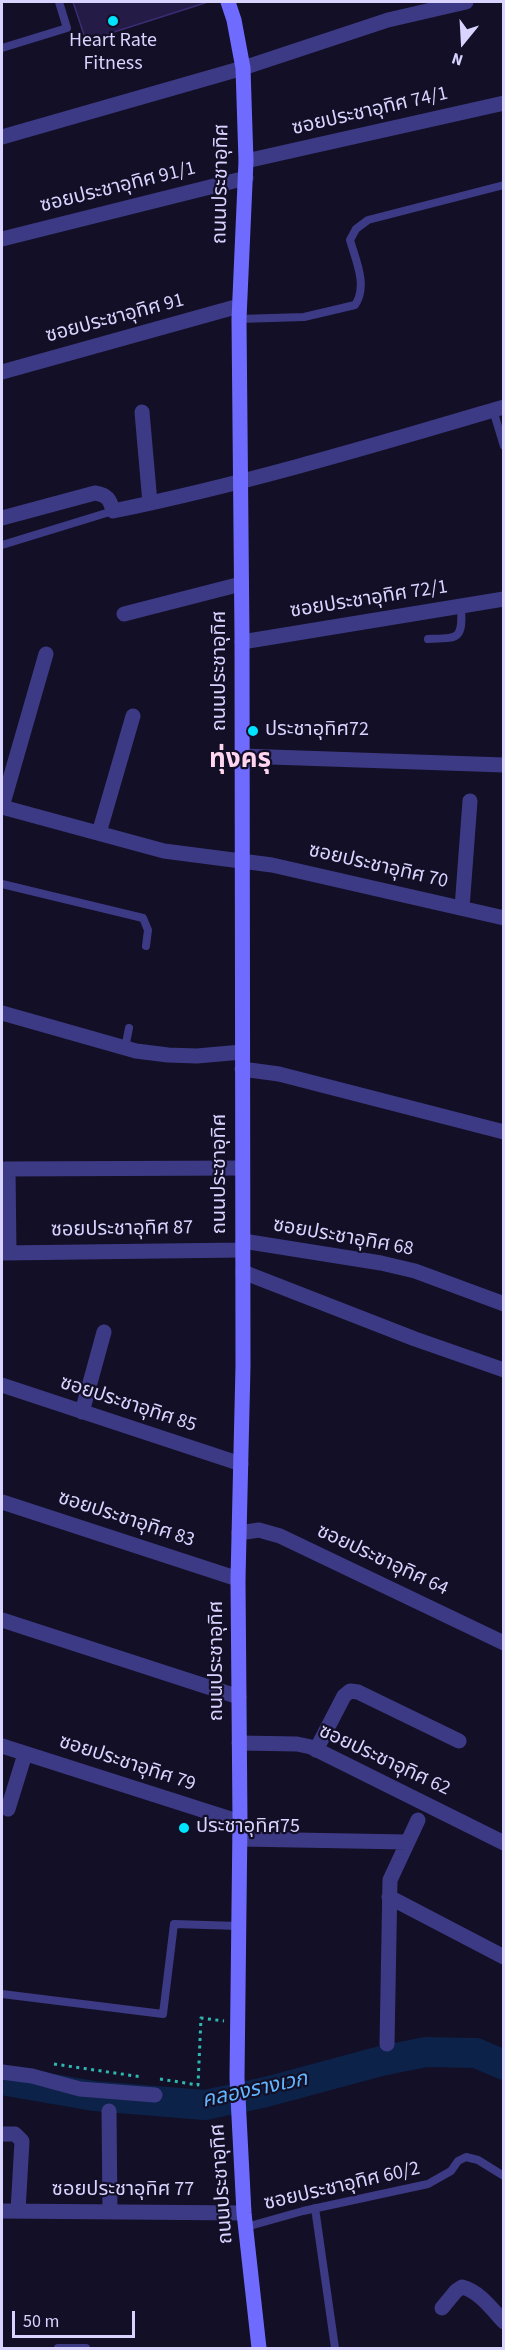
<!DOCTYPE html>
<meta charset="utf-8">
<style>
body{margin:0}
#map{position:relative;width:505px;height:2350px;overflow:hidden;background:#130f26;font-family:"Source Sans 3",sans-serif}
canvas{display:block}
.frame{position:absolute;inset:0;border:3px solid #d9d4ff;pointer-events:none}
.north{position:absolute;left:433px;top:12px;width:60px;height:60px;-webkit-text-stroke:4px #130f26;paint-order:stroke;rotate:198deg;font-size:16px;font-weight:700;line-height:24px;text-align:center;color:#d9d4ff}
.north::after{content:'';display:block;margin:auto;width:21px;height:27px;background:#d9d4ff;clip-path:polygon(50% 0,100% 100%,50% 72%,0 100%)}
.scale{position:absolute;left:12px;top:2311px;width:123px;height:27px;box-sizing:border-box;border:3px solid #d9d4ff;border-top:0;padding-left:8px;font-size:18px;line-height:21px;white-space:nowrap;color:#d9d4ff;-webkit-text-stroke:4px #130f26;paint-order:stroke}
</style>
<div id="map">
<canvas width="505" height="2350"></canvas>
<div class="frame"></div>
<div class="north">N</div>
<div class="scale">50 m</div>
</div>
<script>
const ctx = document.querySelector('canvas').getContext('2d');
ctx.lineJoin = 'round';
function trace(path, color, width, dash) {
  ctx.strokeStyle = color;
  ctx.lineWidth = width;
  ctx.lineCap = dash ? 'butt' : 'round';
  ctx.setLineDash(dash || []);
  ctx.stroke(path);
}
function paint(path, color) {
  ctx.fillStyle = color;
  ctx.fill(path, 'evenodd');
}
function write(font, color, halo, rows, align = 'center') {
  ctx.font = font + ' "Source Sans 3","Noto Sans Thai",sans-serif';
  ctx.lineWidth = 4.5;
  ctx.setLineDash([]);
  ctx.textBaseline = 'middle';
  ctx.strokeStyle = halo;
  ctx.fillStyle = color;
  for (const [text, x, y, turn = 0] of rows) {
    ctx.save();
    ctx.translate(x, y);
    ctx.rotate((+turn || 0) * Math.PI / 180);
    ctx.textAlign = isNaN(turn) ? turn : align;
    if (halo) ctx.strokeText(text, 0, 0);
    ctx.fillText(text, 0, 0);
    ctx.restore();
  }
}
const river = new Path2D(`
 M2,2080L94,2096L205,2105L266,2092L381,2061L426,2052L476,2053L504,2065`);
const building = new Path2D(`
 M73,2H208L86,41Z`);
const path = new Path2D(`
 M54,2064L142,2077
 M160,2079L198,2085L201,2018L224,2021`);
const service = new Path2D(`
 M2,48L67,28L59,2
 M239,319L304,317L355,305C368,286 356,261 350,240L356,229L368,220L504,185
 M493,410L504,446
 M2,545L113,511
 M428,639C459,638 463,640 461,606
 M2,884L143,918L148,930L146,946
 M125,1048L129,1028
 M2,1994L163,2014L174,1924L239,1926
 M315,2208L335,2348
 M246,2227L303,2211L428,2184L451,2171L458,2161L466,2157L478,2160L504,2176
 M58,2348H86`);
const minor = new Path2D(`
 M2,137L243,68L388,20L466,2
 M246,161L504,103
 M2,239L246,178
 M2,372L239,306
 M142,412L150,503
 M2,518L95,493C107,495 110,499 113,511C245,484 375,445 504,407
 M124,614L241,584
 M242,642L504,599
 M242,756L504,765
 M2,807L164,851L272,865L504,918
 M2,807L46,654
 M99,833L133,716
 M462,908L470,801
 M2,1013L136,1051L168,1055L197,1056L242,1052
 M242,1069L279,1074L504,1132
 M2,1169L242,1168
 M8,1169L9,1253
 M243,1241L381,1263L415,1271L504,1304
 M2,1253L242,1250
 M243,1272L415,1339L504,1370
 M2,1385L241,1464
 M82,1412L104,1332
 M2,1502L238,1579
 M239,1533L259,1530L280,1536L504,1643
 M2,1620L239,1697
 M239,1743L297,1744L311,1747L504,1843
 M2,1746L240,1822
 M316,1750L344,1696L350,1691L358,1692L459,1741
 M8,1809L25,1754
 M240,1839L407,1842
 M389,1897L504,1957
 M387,2044L390,1880L418,1820
 M2,2072L32,2076L80,2089L155,2095
 M109,2111L110,2212
 M2,2134H15L22,2141L18,2211
 M2,2211L244,2213
 M442,2308L456,2291L462,2287C479,2291 492,2309 504,2322`);
const secondary = new Path2D(`
 M228,2L234,20L243,68L246,161L239,319L242,637L243,1366L238,1579L240,1822L237,2078L244,2213L259,2348`);
const markers = [
 [113,21,6,"#00e5ff"],
 [253,731,6,"#00e5ff"],
 [184,1828,6,"#00e5ff"]
];
const poiNames = [
 ["Heart Rate",113,42,"center"],
 ["Fitness",113,65,"center"],
 ["ประชาอุทิศ72",265,731],
 ["ประชาอุทิศ75",196,1828]
];
const streetNames = [
 ["ซอยประชาอุทิศ 74/1",370,112,-13],
 ["ถนนประชาอุทิศ",222,184,-89],
 ["ซอยประชาอุทิศ 91/1",118,188,-14],
 ["ซอยประชาอุทิศ 91",115,319,-15],
 ["ซอยประชาอุทิศ 72/1",369,600,-9],
 ["ถนนประชาอุทิศ",221,671,-90],
 ["ซอยประชาอุทิศ 70",378,867,13],
 ["ถนนประชาอุทิศ",221,1174,-90],
 ["ซอยประชาอุทิศ 87",122,1230,-1],
 ["ซอยประชาอุทิศ 68",343,1238,10],
 ["ซอยประชาอุทิศ 85",128,1405,18],
 ["ซอยประชาอุทิศ 83",126,1520,18],
 ["ซอยประชาอุทิศ 64",382,1561,25],
 ["ถนนประชาอุทิศ",218,1661,-90],
 ["ซอยประชาอุทิศ 62",384,1761,25],
 ["ซอยประชาอุทิศ 79",127,1764,18],
 ["ถนนประชาอุทิศ",223,2184,-94],
 ["ซอยประชาอุทิศ 60/2",342,2187,-13],
 ["ซอยประชาอุทิศ 77",123,2191]
];
const waterNames = [
 ["คลองรางเวก",255,2091,-12]
];
const districtNames = [
 ["ทุ่งครุ",240,761]
];
trace(river, '#0c2248', 30);
paint(building, '#241b47');
trace(building, '#3b2d73', 1.5);
trace(path, '#2fb8b0', 3, [3, 4.5]);
trace(service, '#3d3a85', 8);
trace(minor, '#3d3a85', 15);
trace(secondary, '#6f6bff', 15);
for (const [x, y, r, color] of markers) {
  const dot = new Path2D();
  dot.arc(x, y, r, 0, 2 * Math.PI);
  ctx.fillStyle = color;
  ctx.fill(dot);
  trace(dot, '#130f26', 2);
}
write('20px', '#d9d4ff', '#130f26', poiNames, 'left');
write('20px', '#d9d4ff', '#130f26', streetNames);
write('italic 21px', '#62b6ff', '#130f26', waterNames);
write('bold 26px', '#ffd6f0', '#130f26', districtNames);
</script>
